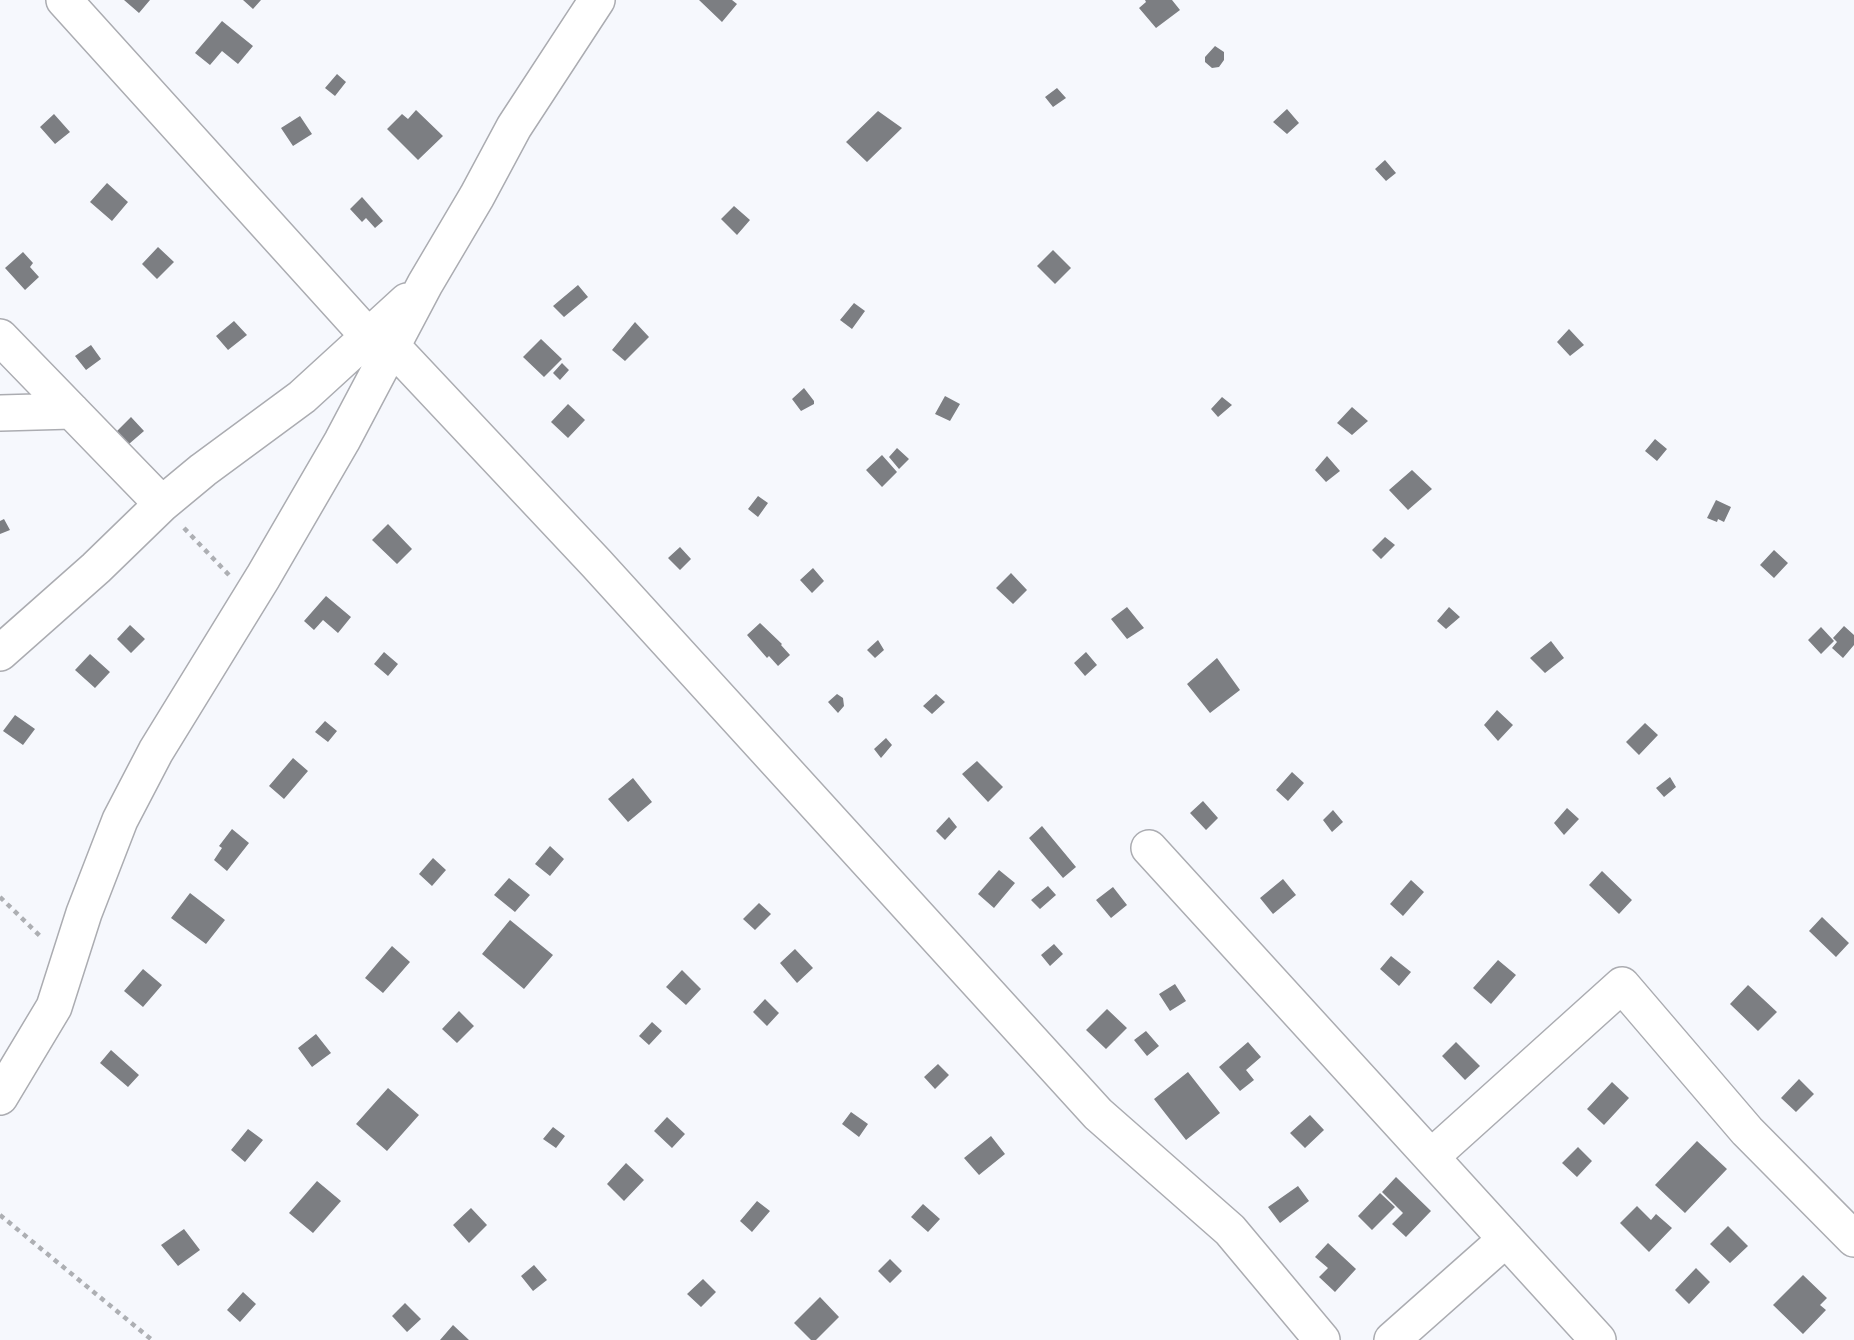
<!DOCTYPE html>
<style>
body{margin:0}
canvas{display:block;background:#f6f8fd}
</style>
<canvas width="1854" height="1340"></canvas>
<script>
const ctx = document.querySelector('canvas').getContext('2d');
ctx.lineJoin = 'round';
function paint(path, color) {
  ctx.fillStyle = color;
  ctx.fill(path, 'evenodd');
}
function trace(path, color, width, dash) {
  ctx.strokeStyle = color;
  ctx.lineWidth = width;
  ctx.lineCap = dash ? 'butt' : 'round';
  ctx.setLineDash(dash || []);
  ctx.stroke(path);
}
const building = new Path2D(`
 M124,0H150L139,13Z
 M243,0H261L253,9Z
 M699,0H732L737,4L722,22Z
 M1145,0H1172L1180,10L1156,28L1139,8L1146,2Z
 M222,21L253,46L238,64L222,51L210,65L195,53Z
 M1215,46L1224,52V60L1219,67L1212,68L1205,62V57Z
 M337,74L346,82L335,96L325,88Z
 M1057,88L1066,98L1053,107L1045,97Z
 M1287,109L1299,123L1287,134L1273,122Z
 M416,110L443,136L418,160L387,129L402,114L408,119Z
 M878,111L902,128L867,162L846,142Z
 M54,114L70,132L55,144L40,127Z
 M300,116L312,134L293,146L281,128Z
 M1385,160L1396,173L1386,181L1375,169Z
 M107,183L128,202L112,221L90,202Z
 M362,197L383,221L375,228L366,218L362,222L350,209Z
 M734,206L750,220L737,235L721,219Z
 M158,247L174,262L157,279L142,264Z
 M1053,250L1071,268L1055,284L1037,266Z
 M23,252L33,263L30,267L39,277L25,290L5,268Z
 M578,285L588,297L564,317L553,306Z
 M854,303L865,311L852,329L840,320Z
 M234,321L247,335L228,350L216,336Z
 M635,322L649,337L625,361L612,350Z
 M1569,329L1584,345L1570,356L1557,342Z
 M541,339L562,359L544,377L523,357Z
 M91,345L101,359L86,370L75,356Z
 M562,363L569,370L560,380L553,373Z
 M804,388L814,401V404L801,411L792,399Z
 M945,396L960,404L950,421L935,414Z
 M1222,397L1232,405L1218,417L1211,409Z
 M568,404L585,420L568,438L551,422Z
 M1352,407L1368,421L1352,435L1337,423Z
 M131,417L144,431L129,444L117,431Z
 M1655,439L1667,449L1657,461L1645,451Z
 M897,448L909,459L899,469L889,457Z
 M882,455L897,472L882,487L866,470Z
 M1327,456L1340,471L1326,482L1315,470Z
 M1412,470L1432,489L1408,510L1389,490Z
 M758,496L768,503L758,517L748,509Z
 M1716,500L1731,507L1724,522L1718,519L1717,522L1707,518Z
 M4,519L10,530L0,534V521Z
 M388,524L412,549L397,564L372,540Z
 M1385,537L1395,545L1381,559L1372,550Z
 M680,547L691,559L680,570L668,558Z
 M1774,550L1788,563L1774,578L1760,565Z
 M813,568L824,581L812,593L800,580Z
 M1011,573L1027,590L1013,604L996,588Z
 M326,596L351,617L338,633L323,620L314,630L304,621Z
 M1127,607L1144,628L1127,639L1111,619Z
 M1449,607L1460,617L1446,629L1437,621Z
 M760,623L782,644L781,645L790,655L778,666L769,656L767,658L747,635Z
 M130,625L145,639L131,653L117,639Z
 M1844,626L1854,635V645L1843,658L1832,648L1837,642L1833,638Z
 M1821,627L1834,641L1821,654L1808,640Z
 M878,640L884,650L875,658L867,650Z
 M1551,641L1564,658L1545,673L1530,658Z
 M384,652L398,664L388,676L374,664Z
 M1086,652L1097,665L1085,676L1074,663Z
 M90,654L110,672L95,688L75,670Z
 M1217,658L1240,690L1210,713L1187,684Z
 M837,694L843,698L844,706L838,713L828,702Z
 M936,694L945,702L932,714L923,706Z
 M1497,710L1513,725L1498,741L1484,725Z
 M15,715L35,729L23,745L3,731Z
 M325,721L337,731L328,742L315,732Z
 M1645,723L1658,735L1639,755L1626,742Z
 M886,738L892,745L881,758L874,749Z
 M293,758L308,771L284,799L269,786Z
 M977,761L1003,787L988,802L962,774Z
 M1292,772L1304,783L1288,801L1276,790Z
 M1670,777L1676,787L1664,797L1656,788Z
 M633,778L652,802L628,822L608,799Z
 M1203,801L1218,818L1206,830L1190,813Z
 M1567,808L1579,819L1564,835L1554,823Z
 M1333,810L1343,822L1332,832L1323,820Z
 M949,817L957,827L945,840L936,831Z
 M1042,826L1076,867L1063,878L1029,838Z
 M232,829L249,843L227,871L214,860L222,848L219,846Z
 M550,846L564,859L550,876L535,864Z
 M433,858L446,870L432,886L419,874Z
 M999,870L1015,883L994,908L978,894Z
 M1602,871L1632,900L1619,914L1589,885Z
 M509,878L530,895L515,912L494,895Z
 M1283,879L1296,895L1273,914L1260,898Z
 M1411,880L1424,892L1403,916L1390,904Z
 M1048,886L1056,895L1040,909L1031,900Z
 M1113,887L1127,905L1111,918L1096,900Z
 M190,893L225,920L206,944L171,918Z
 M759,903L771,914L755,930L743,919Z
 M1822,917L1849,943L1836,957L1809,931Z
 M510,920L553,955L524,989L482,954Z
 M1054,944L1063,954L1050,966L1041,955Z
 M392,946L410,962L383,993L365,978Z
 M795,949L813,968L797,983L780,963Z
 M1391,956L1411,972L1399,986L1380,969Z
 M1498,960L1516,975L1491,1004L1473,988Z
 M143,969L162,985L143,1007L124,991Z
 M682,970L701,989L686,1005L666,987Z
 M1175,984L1186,1001L1170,1011L1159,994Z
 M1748,985L1777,1012L1758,1031L1730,1004Z
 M765,999L779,1013L767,1026L753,1012Z
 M1107,1009L1127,1028L1106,1049L1086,1030Z
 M459,1011L474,1026L457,1043L442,1029Z
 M652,1022L662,1031L649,1045L639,1036Z
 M1146,1031L1159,1046L1147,1056L1134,1040Z
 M316,1034L331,1053L312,1067L298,1048Z
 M1248,1042L1261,1057L1246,1070L1254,1080L1240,1091L1219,1067Z
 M1456,1042L1480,1066L1465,1080L1442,1056Z
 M111,1050L139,1075L128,1087L100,1063Z
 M938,1064L949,1075L935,1089L924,1077Z
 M1188,1072L1220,1113L1186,1140L1154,1099Z
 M1799,1079L1814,1094L1796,1112L1781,1098Z
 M1612,1082L1629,1098L1604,1125L1587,1109Z
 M388,1088L419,1115L387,1151L356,1124Z
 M851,1112L868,1124L859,1137L842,1124Z
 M1310,1115L1324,1130L1305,1148L1290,1133Z
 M667,1117L685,1134L672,1148L654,1131Z
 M553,1127L565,1136L556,1148L543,1139Z
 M248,1129L263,1140L245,1162L231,1150Z
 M991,1136L1005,1154L979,1175L964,1158Z
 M1697,1141L1727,1169L1685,1213L1655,1185Z
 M1578,1147L1592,1161L1577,1177L1562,1163Z
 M626,1163L644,1180L624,1201L607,1184Z
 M1396,1177L1431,1211L1406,1237L1392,1224L1403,1213L1382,1192Z
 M317,1181L341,1201L313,1233L289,1213Z
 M1298,1186L1309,1201L1280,1223L1268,1207Z
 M1380,1193L1395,1207L1372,1230L1358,1216Z
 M757,1201L770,1211L752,1232L740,1221Z
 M923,1204L940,1219L928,1232L911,1217Z
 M1637,1206L1651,1220L1656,1214L1672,1228L1649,1252L1620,1223Z
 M471,1208L487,1225L469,1243L453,1225Z
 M1728,1226L1748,1246L1730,1263L1710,1244Z
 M184,1229L200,1250L178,1266L161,1245Z
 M1328,1243L1356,1269L1335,1292L1319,1277L1328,1268L1315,1257Z
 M890,1259L902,1271L890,1283L878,1271Z
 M534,1265L547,1280L533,1291L521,1276Z
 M1696,1268L1710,1282L1689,1304L1675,1290Z
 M1803,1275L1827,1298L1820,1305L1826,1310L1803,1334L1773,1305Z
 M703,1279L716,1292L701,1307L687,1294Z
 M243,1292L256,1304L240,1322L227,1310Z
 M820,1297L839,1317L816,1340H811L794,1323Z
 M405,1303L421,1319L407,1332L392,1316Z
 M453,1325L469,1340H440Z`);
const path = new Path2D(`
 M184,528L229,575
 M0,897L42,938
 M0,1215L152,1340`);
const minor = new Path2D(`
 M64,0L368,336
 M0,337L162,504
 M392,346L596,563L1098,1114L1230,1230L1322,1340
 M0,413L72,411
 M0,653L96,568L162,504L203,470L302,397L407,301
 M1149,848L1598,1340
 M0,1097L54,1007L84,913L120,820L156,751L263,577L342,441L425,284L477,196L514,127L597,0
 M1431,1157L1622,985L1747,1131L1854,1239
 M1392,1340L1506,1239`);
paint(building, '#7c7e82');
trace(minor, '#abacb1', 38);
trace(path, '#adafb3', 4.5, [5, 5]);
trace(minor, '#fff', 35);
</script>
